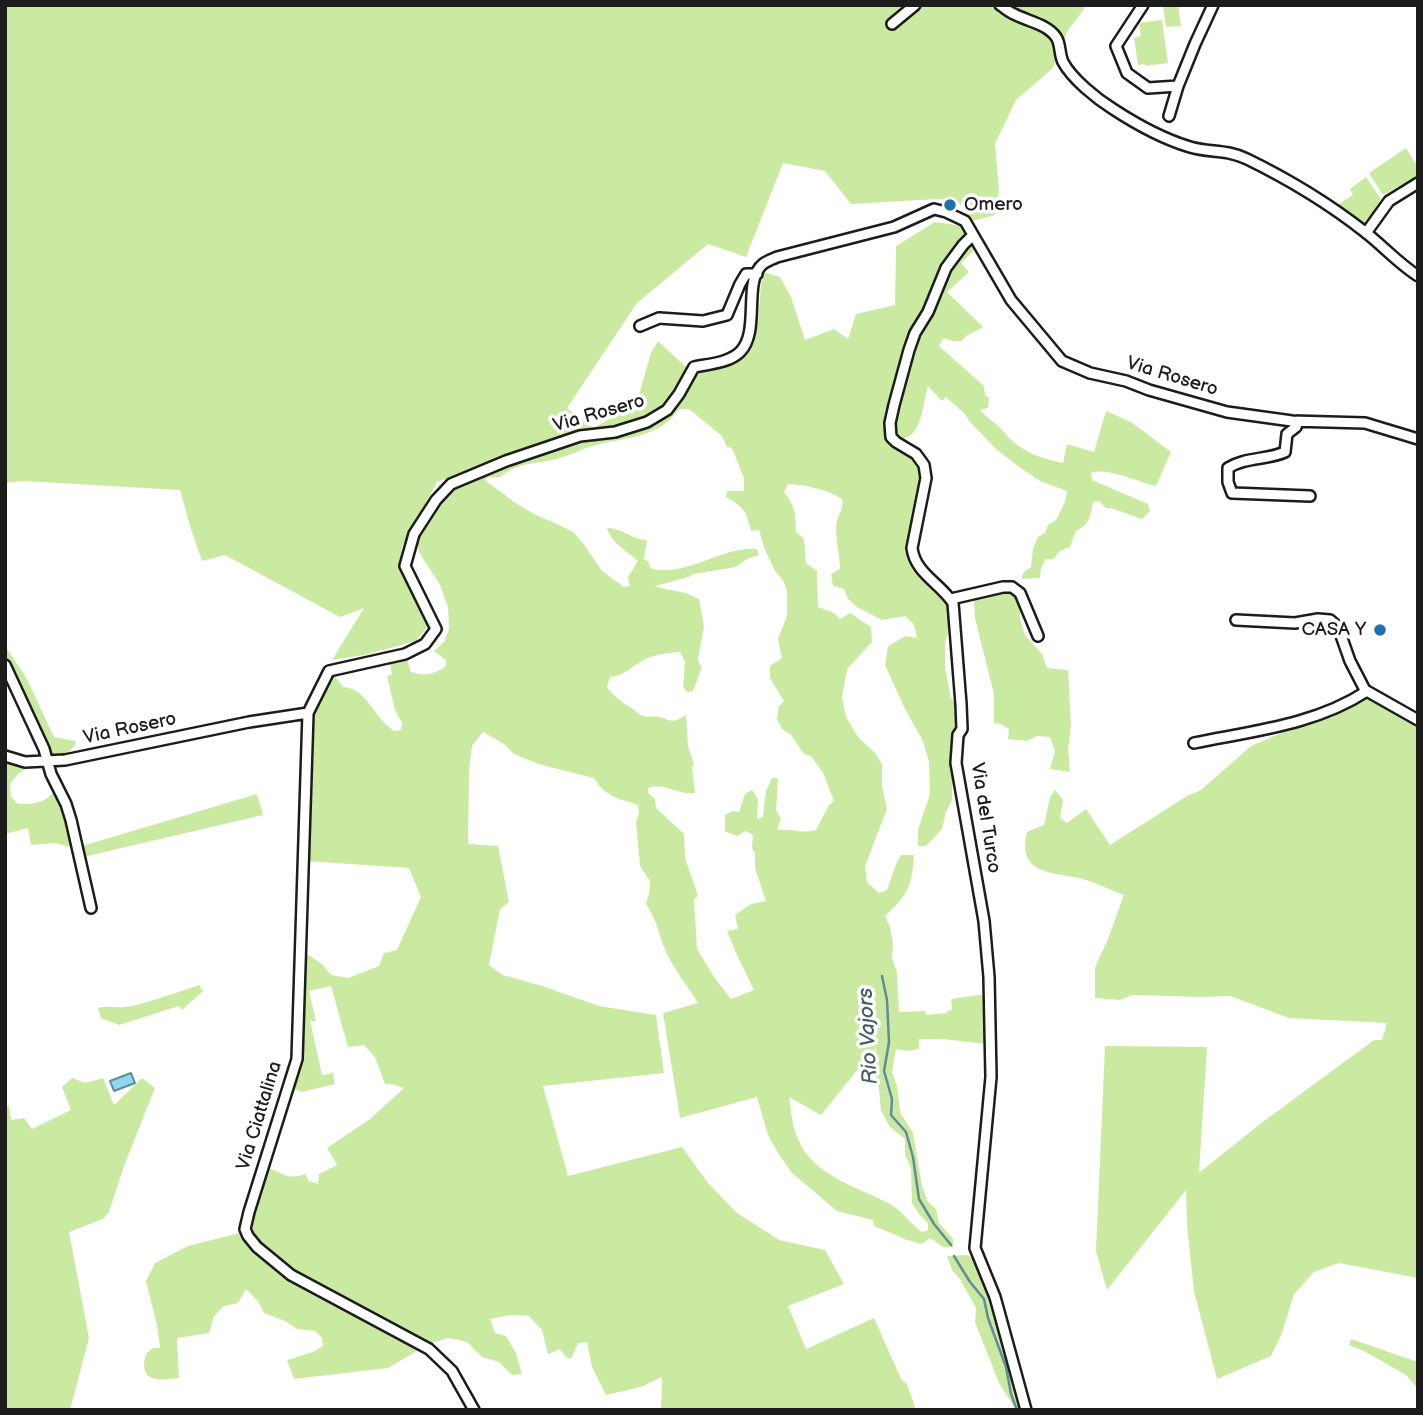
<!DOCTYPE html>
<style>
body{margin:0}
#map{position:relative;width:1423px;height:1415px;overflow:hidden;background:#fff;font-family:"Balsamiq Sans",sans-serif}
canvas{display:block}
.frame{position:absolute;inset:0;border:7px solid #1c1c1c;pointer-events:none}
</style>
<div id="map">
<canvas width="1423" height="1415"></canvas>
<div class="frame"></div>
</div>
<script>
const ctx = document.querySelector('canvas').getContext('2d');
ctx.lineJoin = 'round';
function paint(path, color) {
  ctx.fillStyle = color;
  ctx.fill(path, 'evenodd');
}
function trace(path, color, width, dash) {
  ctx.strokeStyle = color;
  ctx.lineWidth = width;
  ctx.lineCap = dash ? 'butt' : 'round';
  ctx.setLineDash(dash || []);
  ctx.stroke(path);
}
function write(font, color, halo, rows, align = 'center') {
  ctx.font = font + ' "Balsamiq Sans",sans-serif';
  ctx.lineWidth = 7;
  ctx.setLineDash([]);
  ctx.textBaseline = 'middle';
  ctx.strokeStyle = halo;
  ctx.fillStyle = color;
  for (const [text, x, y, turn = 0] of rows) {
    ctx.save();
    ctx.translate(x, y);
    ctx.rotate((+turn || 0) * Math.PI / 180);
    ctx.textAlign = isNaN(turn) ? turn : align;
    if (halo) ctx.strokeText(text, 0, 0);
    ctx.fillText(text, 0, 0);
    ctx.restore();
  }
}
const green = new Path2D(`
 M5,5H1087L1067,32L1053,68L1016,100L995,144L999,191L995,215L973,221L955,198L851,204L825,171L783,163L746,257L708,244L637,303L567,408L593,428L636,405L651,353L658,341L689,370L665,408L647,420L614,430L580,432L560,438L437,482L402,547L400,569L429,625L416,641L364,655L332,660L364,608L340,617L225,555L202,561L190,526L180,490L23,481L5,483Z
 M1163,5H1178L1181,26L1166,27Z
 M1162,20L1168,63L1145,66V64L1138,65L1134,38L1141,36L1139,23Z
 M1406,148L1418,167V175L1383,195L1369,173Z
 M1366,177L1381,199L1365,226L1336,206L1353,195L1350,189Z
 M935,222L963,226L974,250L961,263L969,272L947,292L983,327L966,336L961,341H952L944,338L939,346L984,386L985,395L989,398L988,408L980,410C985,416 991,420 997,425C1001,428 1004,433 1008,437C1023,452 1042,459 1063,463L1067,444L1094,452L1106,411L1131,422L1171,452L1156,486C1137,482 1108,467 1091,473L1092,480L1148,504L1150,511L1142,519L1111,508H1106L1099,501L1093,502C1090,517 1090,524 1076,531L1070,547L1060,551L1053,559H1046L1041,568L1040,578L1021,579L1024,572L1031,567L1033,548L1038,537L1045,533L1048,525L1056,520L1065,502L1067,491L1040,481L1018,466L996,449L971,423L964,413L946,397L942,401L928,386C922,404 923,444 894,438L893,423L909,358L928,308L920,316L913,328L889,404L887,426L888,441L916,459L922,472L918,508L909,556L913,568L929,581L950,604L952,618L945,643V668L951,698L958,707L959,728L954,731L952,800L946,812L942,829L926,846H918V830L930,794L929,761L922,739L905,709L885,665L888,646L906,636L917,638L914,624L905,616L882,620L857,607L848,599L844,589L833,586L831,574L840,569C840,554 834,536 837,521C839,512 844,509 842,499C826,489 806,485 788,484L784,492C796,507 795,514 796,532L804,539L806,563L817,571L818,607L834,613L840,619L850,613L871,627L872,642L847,669L842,697L846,717L858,737L875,753L882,764V786L887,809L865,866L867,882L879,893L887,890L896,864L901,855H914C912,886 908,895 885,916L890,927L893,944L892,958L897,972L899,1012L925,1011L926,1015L947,1013V1011L952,1010L951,999L986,994L987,1044L942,1039H919V1049L907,1051L896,1049L892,1072L897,1086L900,1112L913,1133L922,1186L928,1202L936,1209L939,1223L953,1239V1247H943L930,1238L922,1244L907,1240L874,1226L873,1220L837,1211L792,1173L778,1153L768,1135L757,1097L680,1118L663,1013L698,1003C688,987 676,972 668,956C659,938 658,921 646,904L650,890V881L640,866L636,822L639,813L638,805C618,798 605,797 594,778L538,764L514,754L504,744L483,732L472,746L469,770L468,844L498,846L509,902L500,909L489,965L503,975L542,986L599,1006L656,1015L664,1073L543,1086L568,1176L682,1147L708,1183L737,1213L779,1240L825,1250L844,1284L788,1306L806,1349L874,1318L901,1379L907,1384L916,1410H661L662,1377L641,1387L606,1395L592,1367L587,1342L578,1343L571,1359L566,1357L560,1349L548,1354L542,1330L529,1316L511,1315L490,1319L495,1333L506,1336L516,1353L522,1374L512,1375L499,1362L482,1357L467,1342L448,1338L429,1344L293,1271L261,1245L250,1230V1221L267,1168C285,1172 285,1181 305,1174L309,1181L318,1184L319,1174L337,1165L327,1148L370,1119L404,1088L395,1085L385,1084L375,1057L364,1045L348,1047L331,986L309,991L316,1021H310L322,1075L333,1073L335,1084L302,1092L296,1090L294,1087L301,1064L304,952L322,964L331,975L348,978L379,966L384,953L397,950L421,897L409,868L306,861L312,719C317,704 322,685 334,675L343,687C368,688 374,720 395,731L401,730L402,723L395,710L387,676L392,674L390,663L407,659L411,672C424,677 435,674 446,666V660L434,651L444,642L449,629L448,607L440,585L419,552L417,543L423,529L445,497L455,487L477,477L580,439L616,436L636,432L657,423L670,415L701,370L727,364L747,355L758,323L761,284L763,272L780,277L791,297L805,340L834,329L848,339L856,314L895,305L896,246ZM679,409H689L722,436L727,447L732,448L744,478V491H727L726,497C744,507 746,511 751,531L759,530L765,550L775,571L784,582L787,592V616L778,639L782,658L770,666V678L784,701L779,706L777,719L782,729L791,735L804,754L811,756L823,773L834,801L829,805L816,830C801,834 793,829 777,830L781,818L776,810L778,778H772L766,791L763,817L757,819L758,799L752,790L745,794L739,812L733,811L725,815V831L737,836L746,831L753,835L752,848L755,854V868L766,901L751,904L735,915L738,929L727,931L737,955L754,990L731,999L714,977L697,949L694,899L698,896L685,858L684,834L656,808L655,799L648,793V788C664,782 678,795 695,793L692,767L694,764L688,746L686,715C673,723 673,722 660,717C654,715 648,718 643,716C639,715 636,711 633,709C623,703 614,697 607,687L610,677C627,675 631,666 646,659C656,654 668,653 680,652L685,662L683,687L687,692L693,691L702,667L699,664L698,658L704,627L699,599L686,593L661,588L655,586L689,577L693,574L736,567L747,559L759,555L757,549C721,546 684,579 650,568L649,562L644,559L647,540C633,540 622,528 607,528C611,543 627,551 638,561L628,577L630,586L624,587L602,571L583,543L573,532L557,524L534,514L514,502L485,480L489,477H500C520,461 533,465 556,459C568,456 580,450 592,446C624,437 659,439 679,409ZM876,1047L873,1067L879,1089L881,1111L890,1127L905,1139V1154L911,1169L912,1203L919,1214L928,1223V1230L922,1232C910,1224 903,1211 890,1204C858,1187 813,1176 798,1139C792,1127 791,1110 789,1097L821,1115Z
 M1006,589L1015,593L1020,607V619L1025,635L1042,654L1047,668L1068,670L1071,725L1068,749L1070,772L1050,769L1055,751L1050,737L1037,736L1027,741L1008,739L1009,729L1001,724L994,723V694L975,618L974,600L991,592Z
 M5,646L26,677L54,737L75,741L76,744L64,757L49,758L37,727L5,660Z
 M1368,695L1418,727V1278L1339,1263L1314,1272L1294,1294L1282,1333L1271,1356L1217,1379L1194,1291L1187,1225L1186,1190L1107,1290L1096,1251L1105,1046L1207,1047L1199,1173L1260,1124L1374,1040H1382L1387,1023L1289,1018L1230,996L1201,997L1132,995L1120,1000L1095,998V967L1108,939L1124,895C1111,890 1097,883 1083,879C1054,872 1016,875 1027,832L1044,825L1050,797L1055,790L1063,800L1060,818L1067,823L1086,809L1110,845L1187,796L1201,790L1251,746L1295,727L1351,707Z
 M5,761L11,764L29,767L18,774L10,784L11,797L18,804C34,804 43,804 54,792L63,802L75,848L54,843L31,845L28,828L5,834Z
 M257,794L263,815L83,857L82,846Z
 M200,985L201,989L204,990L182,1010L179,1006L119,1025L101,1018L98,1008C109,1005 119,1009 131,1006C154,1001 177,992 200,985Z
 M72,1078L85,1083L103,1078L114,1105L142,1078L155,1088L124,1166L109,1212L103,1219L69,1232L89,1338L70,1410H5V1108L9,1106L11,1120L24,1118L32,1129L71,1110L62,1087Z
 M240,1233L244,1235L254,1250L419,1347L420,1349L388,1368L294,1379L287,1360L313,1352L323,1346L322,1338L315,1331L297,1329L285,1321L264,1313L258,1301L246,1289L238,1303L224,1306L214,1316L209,1333L177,1338L179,1378C157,1381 138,1382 146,1354L153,1348H160L157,1325L146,1281L155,1263L188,1246Z
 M968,1255C990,1269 1014,1380 1022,1410H1016L999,1383L975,1322L976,1308L960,1279L952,1270L947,1256Z
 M1351,1339L1418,1362V1389L1406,1375L1364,1351L1349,1345Z`);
const water = new Path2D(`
 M131,1073L135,1083L114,1091L110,1081Z`);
const stream = new Path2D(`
 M882,976L887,1000L889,1042L884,1071L892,1099L891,1115L906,1132L913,1157L919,1199L934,1224L951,1245
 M954,1256L970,1282L984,1299L988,1318L1006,1367L1011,1394L1017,1410`);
const minor = new Path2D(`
 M1000,5C1005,8 1009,12 1014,14C1027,21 1047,24 1056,37C1061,44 1059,54 1063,62C1072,79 1097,99 1113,109C1136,124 1163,139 1190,147C1210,153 1226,149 1247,159C1288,179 1328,203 1365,232C1383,246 1398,263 1418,276
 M1143,5L1116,46L1127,73L1148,88L1178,86L1195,44L1213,5
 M892,24L915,5
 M1169,116L1178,86
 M1366,233L1389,201L1418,183
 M972,236L963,245L946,268L928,312L915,333L909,350L894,405L890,423L891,437L896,442L916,454L924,465L926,478L912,548C915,573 940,583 953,603L961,704L962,729L958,735L956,763L984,921L989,977L991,1077L975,1248L995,1297L1026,1410
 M640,326L659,318L703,321L727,315L740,284L746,274H757
 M1298,421L1296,427L1287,434L1285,452C1267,460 1245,457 1228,468V482L1232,493L1310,496
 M951,599L1003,587H1012L1020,593L1038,636
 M1236,620L1295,623L1318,619L1330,620L1338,627L1350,661L1365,690L1418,720
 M5,665L44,749L51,774L66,804L71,820L91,908
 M1194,743C1253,731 1315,725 1367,691
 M5,756L25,762L65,760L249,722L308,713
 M474,1410L452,1371L429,1349L291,1275L257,1247L248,1236L245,1229L249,1212L297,1059L308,713L329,671L405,654L425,644L436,629L405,566L414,534L436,500L451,484L506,461L580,436L615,432L647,422L667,410L679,394L694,367C708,364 729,363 740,352C761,331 742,281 763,264C767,261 773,259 777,257L894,227L934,209L946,212L965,221L1011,300L1062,361L1090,373L1126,381L1149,390L1227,412L1292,421L1365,423L1418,439`);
const markers = [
 [950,205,7,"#1f6fb2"],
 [1380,630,7,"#1f6fb2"]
];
const poiNames = [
 ["Omero",964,205],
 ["CASA Y",1366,630,"right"]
];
const streetNames = [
 ["Via Rosero",1172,377,17],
 ["Via Rosero",599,414,-16],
 ["Via Rosero",130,729,-12],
 ["Via del Turco",985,818,81],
 ["Via Ciattalina",260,1116,-73]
];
const waterNames = [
 ["Rio Vajors",869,1036,-93]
];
paint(green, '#cbeaa1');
paint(water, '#8ed7ef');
trace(water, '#608c9b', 2);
trace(stream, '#608c9b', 2.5);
trace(minor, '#1c1c1c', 14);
trace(minor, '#fff', 9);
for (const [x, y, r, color] of markers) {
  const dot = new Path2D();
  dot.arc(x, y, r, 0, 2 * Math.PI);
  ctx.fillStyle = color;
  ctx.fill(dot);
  trace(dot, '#fff', 2.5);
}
write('19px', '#1c1c1c', '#fff', poiNames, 'left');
write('19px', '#1c1c1c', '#fff', streetNames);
write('italic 21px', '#445d66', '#fff', waterNames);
</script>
